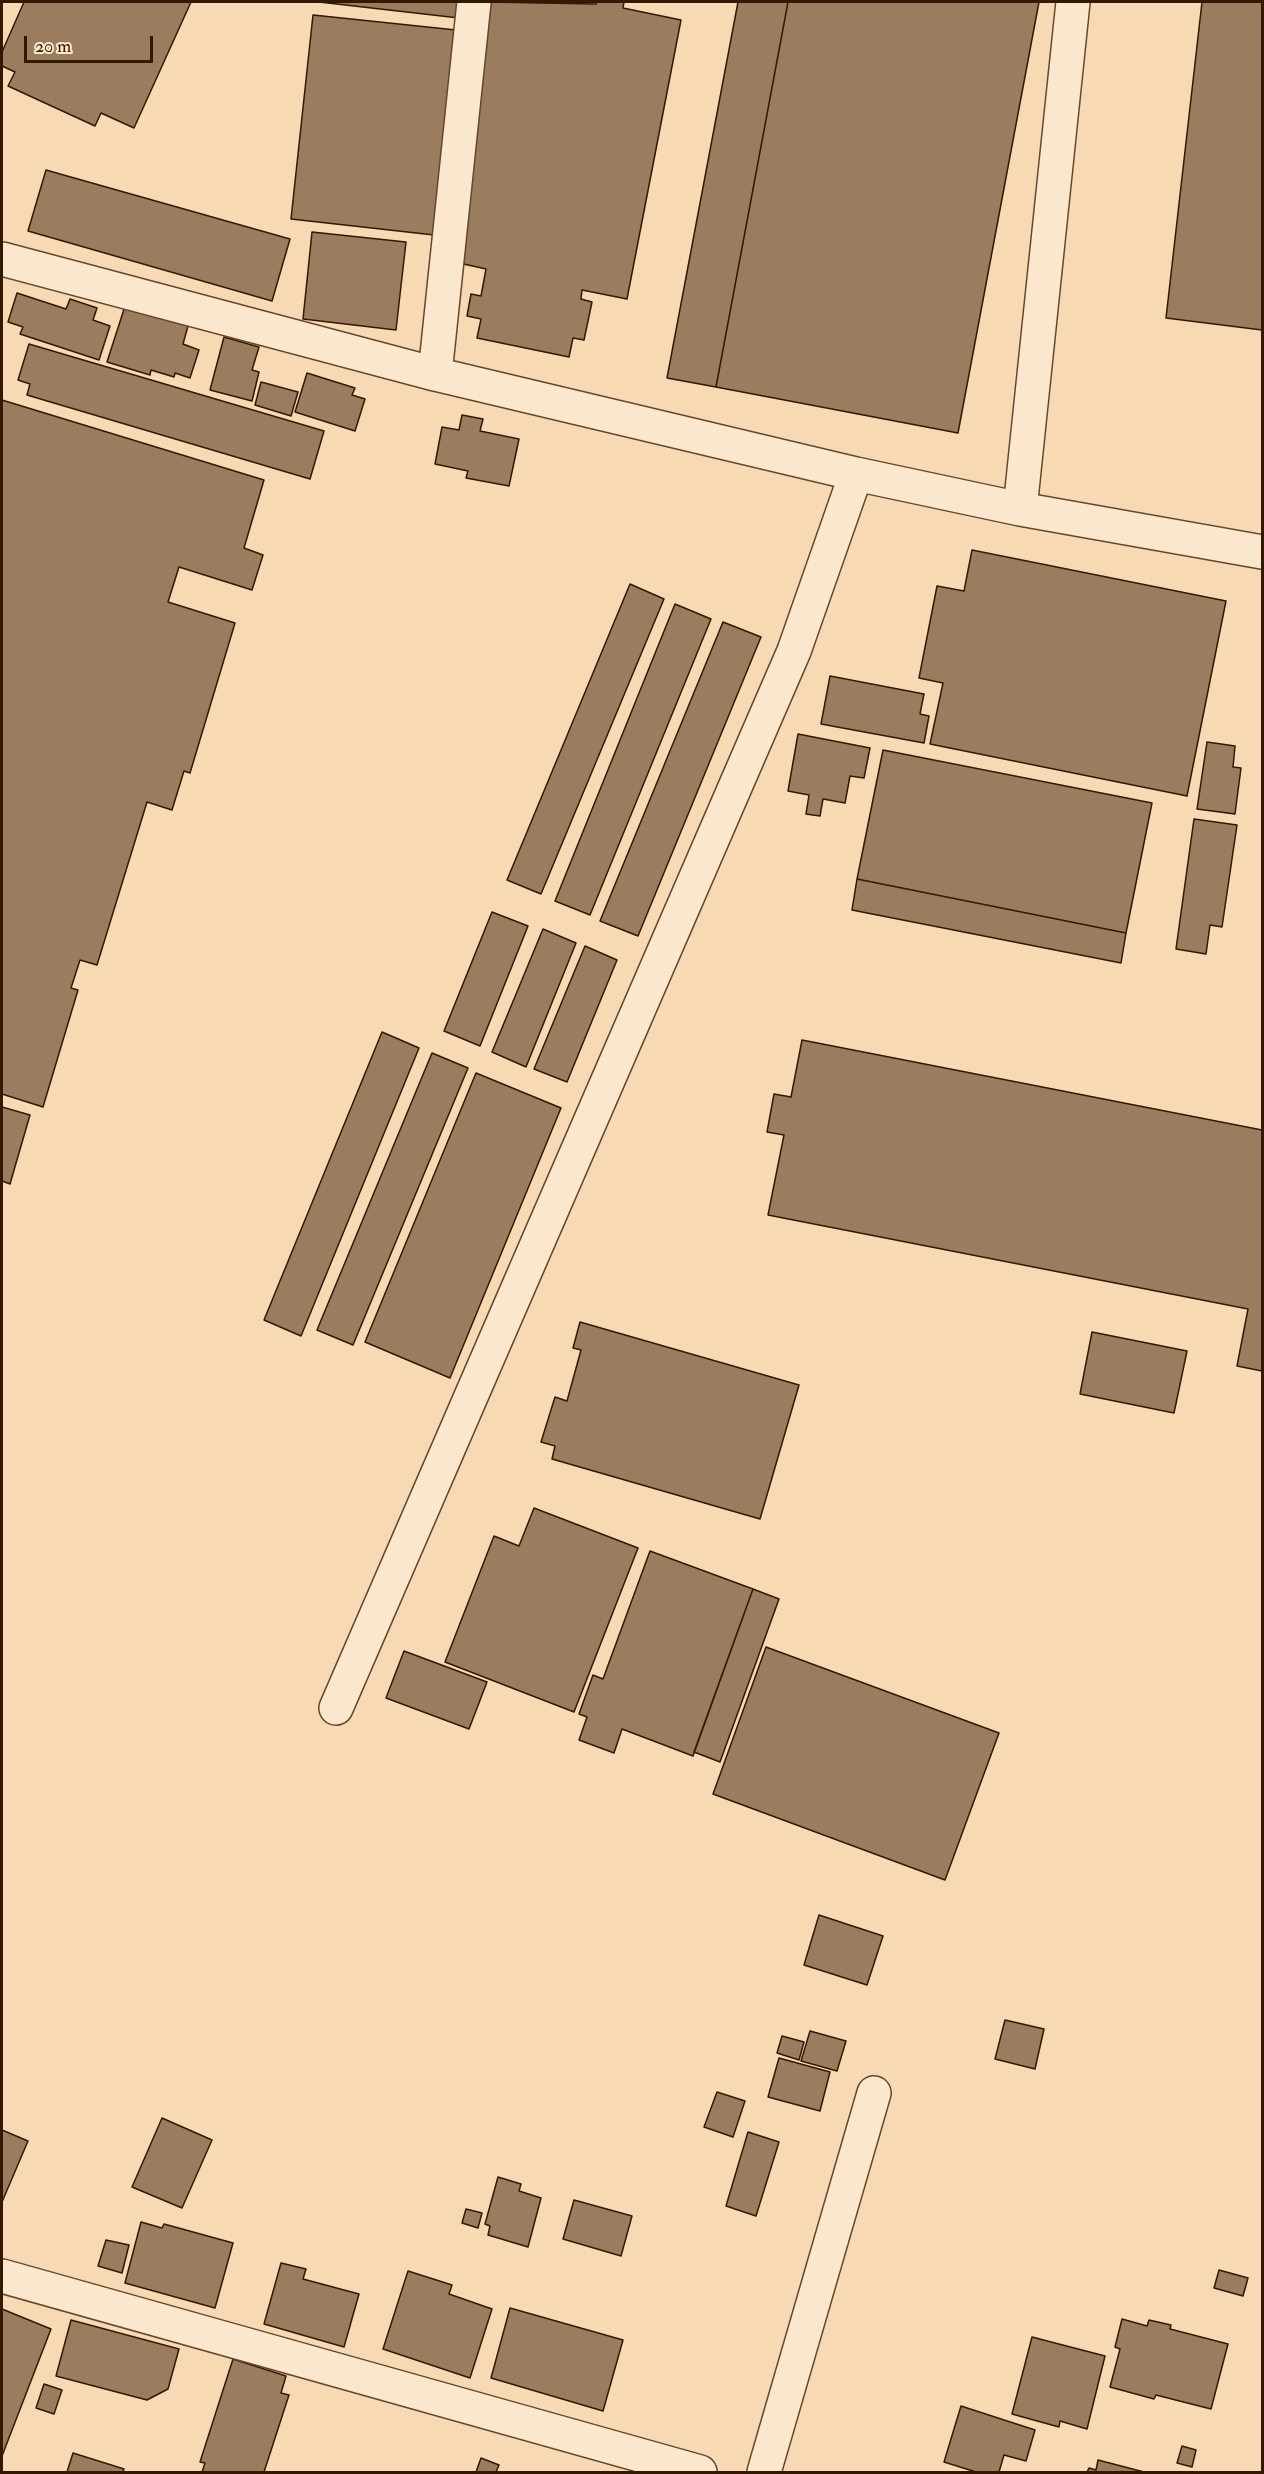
<!DOCTYPE html>
<style>
body{margin:0}
#map{position:relative;width:1264px;height:2474px;overflow:hidden;background:#f7dab3;font-family:"IM FELL Double Pica",serif}
canvas{display:block}
.frame{position:absolute;inset:0;border:3px solid #331802;pointer-events:none}
.scale{position:absolute;left:24px;top:36px;width:129px;height:27px;box-sizing:border-box;border:3px solid #331802;border-top:0;padding-left:8px;font-size:18px;line-height:21px;white-space:nowrap;color:#331802;-webkit-text-stroke:4px #fae7ce;paint-order:stroke}
</style>
<div id="map">
<canvas width="1264" height="2474"></canvas>
<div class="frame"></div>
<div class="scale">20 m</div>
</div>
<script>
const ctx = document.querySelector('canvas').getContext('2d');
ctx.lineJoin = 'round';
function paint(path, color) {
  ctx.fillStyle = color;
  ctx.fill(path, 'evenodd');
}
function trace(path, color, width, dash) {
  ctx.strokeStyle = color;
  ctx.lineWidth = width;
  ctx.lineCap = dash ? 'butt' : 'round';
  ctx.setLineDash(dash || []);
  ctx.stroke(path);
}
const building = new Path2D(`
 M24,2H191L134,128L101,113L95,126L8,86L15,72L2,66V52Z
 M319,2H460L459,18Z
 M488,2L596,4L597,2H624L623,8L681,20L627,299L582,290L581,299L592,302L584,340L573,338L569,357L477,338L481,319L467,316L471,294L481,296L486,269L459,263Z
 M738,2H788L716,387L667,378Z
 M788,2H1039L958,433L716,387Z
 M1202,2H1262V330L1166,318Z
 M313,15L456,30L434,235L291,219Z
 M46,170L290,239L272,301L28,231Z
 M312,232L406,242L396,330L303,319Z
 M17,293L66,309L70,299L97,308L93,320L110,326L99,360L20,334L23,327L8,322Z
 M125,306L188,326L183,344L199,350L190,378L175,373L174,377L151,370L150,375L107,362Z
 M224,337L259,347L252,370L259,372L252,401L210,390Z
 M29,344L324,431L310,479L27,395L30,384L18,380Z
 M307,373L355,388L352,395L365,399L355,431L295,412Z
 M261,382L298,392L291,416L255,405Z
 M2,400L264,480L244,548L263,555L252,590L179,567L168,602L235,623L190,773L184,771L172,810L147,802L97,965L80,960L71,988L78,990L43,1107L2,1094Z
 M462,415L483,419L480,431L519,439L509,486L466,478L468,471L435,464L442,427L459,430Z
 M972,550L1226,601L1187,796L930,744L943,683L919,678L937,586L964,591Z
 M630,584L664,599L541,894L507,880Z
 M675,604L711,619L590,915L555,901Z
 M723,622L761,637L638,936L600,921Z
 M830,676L924,694L920,714L929,716L924,743L821,724Z
 M798,734L870,748L864,778L850,776L845,803L823,799L820,816L806,814L809,795L788,791Z
 M1207,742L1235,746L1233,767L1241,768L1235,814L1197,809Z
 M883,750L1152,803L1126,933L857,879Z
 M1194,819L1237,825L1222,927L1210,925L1206,954L1176,949Z
 M857,879L1126,933L1121,963L852,910Z
 M492,912L528,926L480,1046L444,1031Z
 M543,929L576,943L526,1067L492,1052Z
 M585,946L617,960L567,1082L534,1069Z
 M382,1032L419,1048L301,1336L264,1320Z
 M802,1040L1262,1130V1371L1237,1366L1248,1309L768,1215L784,1135L767,1132L774,1094L791,1097Z
 M432,1053L468,1068L353,1345L317,1330Z
 M476,1073L561,1108L450,1378L365,1342Z
 M2,1107L30,1115L10,1184L2,1181Z
 M580,1322L799,1385L760,1519L552,1459L555,1446L541,1442L555,1397L567,1401L581,1350L573,1348Z
 M1092,1332L1187,1351L1174,1413L1080,1394Z
 M534,1508L638,1548L574,1712L445,1662L494,1536L519,1546Z
 M650,1551L753,1589L693,1756L622,1729L614,1753L579,1740L587,1717L579,1714L593,1675L603,1679Z
 M753,1589L779,1599L720,1762L694,1752Z
 M766,1647L999,1733L945,1880L713,1794Z
 M404,1651L487,1682L469,1729L386,1698Z
 M819,1915L883,1936L867,1985L804,1965Z
 M1005,2020L1044,2029L1035,2069L995,2059Z
 M810,2031L846,2041L837,2071L801,2061Z
 M782,2036L804,2042L799,2060L777,2053Z
 M779,2058L830,2072L820,2111L768,2097Z
 M717,2092L745,2101L733,2137L704,2127Z
 M162,2118L212,2140L182,2208L132,2187Z
 M2,2130L28,2141L2,2202Z
 M748,2132L779,2142L756,2216L726,2206Z
 M498,2177L521,2184L519,2191L541,2198L528,2247L488,2235L490,2226L485,2224Z
 M574,2200L632,2216L621,2256L563,2239Z
 M466,2209L482,2213L478,2228L462,2223Z
 M141,2222L162,2228L164,2224L233,2243L215,2308L125,2283Z
 M106,2240L129,2245L122,2273L98,2266Z
 M281,2263L306,2269L303,2279L359,2294L344,2347L264,2324Z
 M1219,2270L1248,2278L1243,2296L1214,2288Z
 M408,2271L452,2285L449,2294L492,2309L470,2378L383,2349Z
 M510,2308L623,2340L603,2411L491,2378Z
 M2,2309L51,2329L2,2456Z
 M1122,2319L1147,2326L1149,2320L1171,2325L1170,2329L1228,2344L1211,2409L1156,2395L1154,2399L1110,2387L1120,2349L1115,2347Z
 M71,2320L179,2349L168,2389L147,2400L56,2376Z
 M1032,2337L1105,2356L1087,2429L1060,2421L1059,2427L1012,2414Z
 M233,2359L286,2376L281,2393L289,2395L264,2472H202L205,2463L200,2462Z
 M44,2384L62,2390L54,2414L36,2408Z
 M961,2406L1035,2430L1026,2461L1004,2455L999,2472H976L944,2462Z
 M1182,2446L1196,2450L1192,2467L1177,2463Z
 M73,2453L124,2469L123,2472H67Z
 M481,2458L499,2465L496,2472H476Z
 M1098,2460L1144,2472H1087L1089,2468L1096,2470Z`);
const minor = new Path2D(`
 M474,2L435,374L856,474L1020,509L1262,552
 M2,259L435,374
 M1020,509L1073,2
 M336,1708L794,651L856,474
 M2,2276L700,2472
 M764,2472L874,2093`);
paint(building, '#997d5e');
trace(building, '#331802', 1.5);
trace(minor, '#64482e', 36);
trace(minor, '#fae7ce', 33);
</script>
